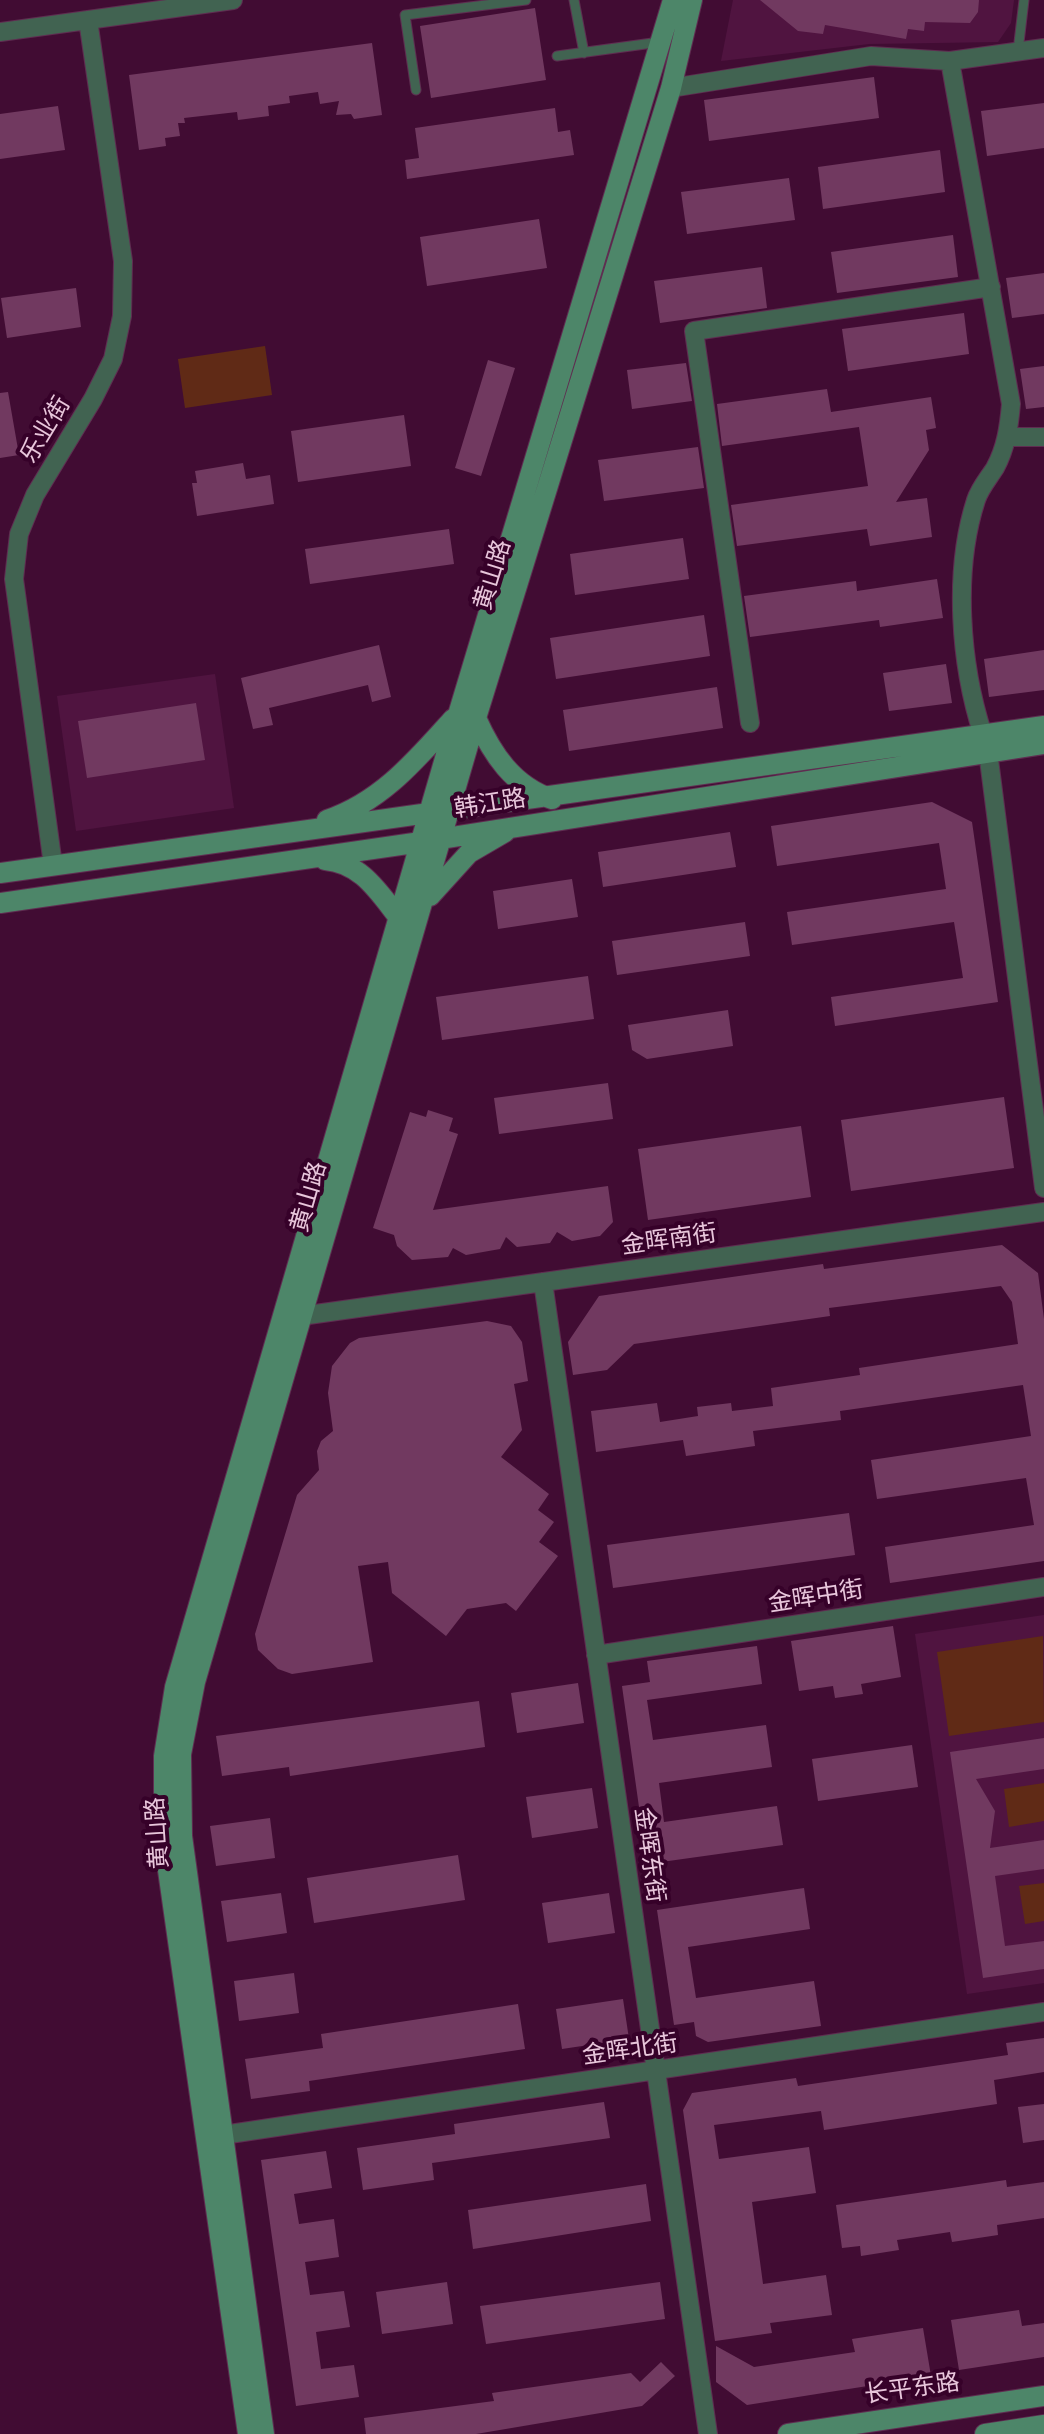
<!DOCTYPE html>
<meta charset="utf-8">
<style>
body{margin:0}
canvas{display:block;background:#410c33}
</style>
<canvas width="1044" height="2434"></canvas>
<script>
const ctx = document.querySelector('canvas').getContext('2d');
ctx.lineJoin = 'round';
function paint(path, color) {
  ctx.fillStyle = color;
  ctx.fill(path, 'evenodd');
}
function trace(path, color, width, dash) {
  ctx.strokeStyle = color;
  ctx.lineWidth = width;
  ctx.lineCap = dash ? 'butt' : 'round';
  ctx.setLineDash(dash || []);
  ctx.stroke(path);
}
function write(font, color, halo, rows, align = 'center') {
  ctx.font = font + ' "Open Sans","Noto Sans SC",sans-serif';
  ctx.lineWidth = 8;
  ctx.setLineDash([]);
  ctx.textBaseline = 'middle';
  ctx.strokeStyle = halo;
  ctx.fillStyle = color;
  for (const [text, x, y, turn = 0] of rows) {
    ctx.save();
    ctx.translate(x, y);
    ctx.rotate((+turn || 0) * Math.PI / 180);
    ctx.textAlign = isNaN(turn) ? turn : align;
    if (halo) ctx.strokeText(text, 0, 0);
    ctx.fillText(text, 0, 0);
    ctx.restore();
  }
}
const built = new Path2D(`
 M733,0H1014L1011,23L998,42L869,44L721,61Z
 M215,674L234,808L76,831L57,696Z
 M1044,1615V1983L967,1994L915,1634Z`);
const green = new Path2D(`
 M265,346L272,395L185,408L178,359Z
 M1043,1636L1044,1722L949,1736L937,1652Z
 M1044,1783V1821L1009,1827L1004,1789Z
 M1044,1883V1921L1025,1924L1019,1886Z`);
const building = new Path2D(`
 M760,0H979L978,12L970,23L925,22L924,31L908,29L906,39L825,25L823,34L798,31Z
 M535,8L546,80L431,98L420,26Z
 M372,43L382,115L354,119L351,114L336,115L339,101L320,104L318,92L289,96L290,103L268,106L269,116L238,120L237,112L184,118L185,123H178L180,136L165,138L166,146L139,150L129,75Z
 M874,77L879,118L709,141L704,100Z
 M1044,103V148L987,156L981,111Z
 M58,106L65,150L0,159V114Z
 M555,108L558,132L570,130L574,155L407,179L405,160L419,158L415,128Z
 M940,150L945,192L823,209L818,167Z
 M789,178L795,220L687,234L681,192Z
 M539,219L547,268L427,286L420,237Z
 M953,235L958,277L837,293L831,252Z
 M762,267L767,308L660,323L654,281Z
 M1044,273V314L1012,318L1006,278Z
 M76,288L81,327L7,338L1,298Z
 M964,313L969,354L848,371L842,329Z
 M488,360L515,368L481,476L455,468Z
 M686,363L692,401L632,409L627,370Z
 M1044,366V407L1026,409L1020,369Z
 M827,389L831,412L931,397L936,428L926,430L929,450L896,502L927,498L932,537L870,546L867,529L737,546L731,505L868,486L859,427L722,446L717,404Z
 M8,392L19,455L0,458V393Z
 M404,415L411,466L298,482L291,431Z
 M698,447L704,488L604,501L598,460Z
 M243,463L246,479L270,475L274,504L197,516L192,483H197L195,471Z
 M449,529L454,564L310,584L305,549Z
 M683,538L689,579L575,595L570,554Z
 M937,579L943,618L880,627L879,620L750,637L744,596L856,581L857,591Z
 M704,615L710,656L556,679L550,638Z
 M379,645L391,697L372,702L368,685L269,708L273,725L253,729L241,678Z
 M1044,650V690L989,697L984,659Z
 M946,664L952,703L889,711L883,673Z
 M717,687L723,728L569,751L563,710Z
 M196,703L205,760L87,778L78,721Z
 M932,802L972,822L998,1002L835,1026L831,997L963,978L954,922L792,945L787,912L946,889L939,843L777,866L771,826Z
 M730,832L736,867L603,887L598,852Z
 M572,879L578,917L498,929L493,891Z
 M745,922L750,956L617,975L612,941Z
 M588,976L594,1019L442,1040L436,997Z
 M728,1010L733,1046L647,1059L632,1050L628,1025Z
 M608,1083L613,1119L499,1134L494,1098Z
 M1004,1097L1014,1168L851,1191L841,1120Z
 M428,1110L453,1118L449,1131L458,1134L433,1210L608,1186L613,1222L600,1236L572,1241L557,1232L550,1243L517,1247L506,1237L500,1249L466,1255L453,1248L448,1257L412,1260L397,1246L394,1235L373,1228L410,1112L426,1117Z
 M801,1126L811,1197L648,1220L638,1149Z
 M1002,1245L1038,1273L1044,1319V1561L890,1583L885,1547L1034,1525L1026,1478L877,1499L871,1460L1031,1436L1023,1385L840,1411L841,1420L753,1431L755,1446L686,1456L683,1440L596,1452L591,1411L657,1403L660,1422L698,1416L697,1407L731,1403L732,1411L773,1406L771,1388L860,1375L859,1368L1018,1344L1012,1302L1001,1286L829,1308L830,1316L634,1344L607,1370L573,1375L568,1342L599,1296L823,1264L824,1269Z
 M487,1321L511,1326L522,1342L528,1381L514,1384L522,1430L501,1457L549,1494L538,1510L554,1522L539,1542L558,1556L516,1611L506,1603L467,1609L446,1636L392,1593L388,1562L358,1566L373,1662L292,1674L278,1669L258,1650L255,1634L297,1495L319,1470L317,1451L321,1441L333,1431L328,1393L332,1366L350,1343L359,1338Z
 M849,1513L855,1555L613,1588L607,1545Z
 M893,1626L901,1677L861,1684L863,1694L835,1698L833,1686L799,1691L791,1641Z
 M757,1646L762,1684L647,1700L653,1740L766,1725L772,1767L659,1783L664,1822L777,1806L783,1845L647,1864L622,1686L650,1682L647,1661Z
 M578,1683L584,1723L517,1733L511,1693Z
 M479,1701L485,1747L290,1776L289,1767L222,1776L216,1736Z
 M1044,1738V1769L976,1779L995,1811L990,1848L1044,1840V1869L995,1876L1005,1946L1044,1941V1969L983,1978L950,1752Z
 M912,1745L918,1787L818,1801L812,1759Z
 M592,1788L598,1828L532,1838L526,1797Z
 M270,1818L275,1858L216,1866L210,1826Z
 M458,1855L465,1900L314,1923L307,1878Z
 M804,1888L810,1929L688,1947L696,1998L814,1981L821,2026L708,2042L696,2036L694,2022L674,2025L657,1910Z
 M281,1893L287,1933L227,1942L221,1901Z
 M609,1893L615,1933L548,1943L542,1903Z
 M294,1973L299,2013L239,2021L234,1981Z
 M623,1999L629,2039L562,2049L556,2009Z
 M518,2004L525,2049L309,2081L310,2091L251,2099L245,2059L323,2048L321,2034Z
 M1044,2038V2072L994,2080L997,2104L824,2130L821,2111L714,2125L719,2159L809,2147L816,2193L752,2202L763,2284L826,2275L832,2315L770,2323L772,2333L715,2341L683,2110L692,2093L796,2078L798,2086L1008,2055L1006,2043Z
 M604,2102L610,2138L432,2163L434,2180L363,2190L357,2148L455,2134L454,2124Z
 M1044,2104V2140L1023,2143L1018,2107Z
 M326,2151L332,2188L294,2194L299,2224L334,2219L339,2257L305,2262L310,2295L344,2291L350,2327L316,2332L321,2369L354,2365L359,2397L296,2406L261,2160Z
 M1006,2180L1007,2187L1044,2182V2218L997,2225L998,2235L952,2242L950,2232L897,2240L899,2250L861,2256L860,2246L842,2248L836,2205Z
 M646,2184L651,2221L473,2249L468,2210Z
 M447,2282L453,2324L382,2334L376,2292Z
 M660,2282L665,2319L486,2344L480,2306Z
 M1019,2310L1022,2326L1044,2323V2357L959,2370L951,2320Z
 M923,2328L931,2376L747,2405L716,2382V2346L754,2367L855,2352L852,2339Z
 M661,2362L675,2376L642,2406L476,2434H366L364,2418L494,2401L492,2393L631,2373L640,2382Z`);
const lane = new Path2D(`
 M574,0L584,53
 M1018,51L1024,0
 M557,56L660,42
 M416,90L405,15L526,0`);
const street = new Path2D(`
 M0,32L233,0
 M950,61L1011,404C1009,427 1006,448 995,468C988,479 980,488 976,500C953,571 960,664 983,735
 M671,88L871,56L950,61L1044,48
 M1008,437H1044
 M750,723L694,331L991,287
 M988,752L1044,1188
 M53,865L14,579L19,534L35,495L93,399L113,359L122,316L123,261L88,20
 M543,1282L708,2434
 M301,1316L1044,1212
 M596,1655L1044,1587
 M223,2135L1044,2012`);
const secondary = new Path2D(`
 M476,718C492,754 513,786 552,799
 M327,820C381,802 416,760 453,719
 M325,860C362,863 379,893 400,919
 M0,873C348,824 696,777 1044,726
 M430,896L469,853L505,832
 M0,903L421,842L1044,744
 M248,2434L164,1842V1756L175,1687L448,748L673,0
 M264,2434L182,1836L181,1754L195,1682L476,718L671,88L692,0
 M788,2434L1044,2396
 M985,2434L1044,2425`);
const streetNames = [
 ["乐业街",46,430,-59],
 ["黄山路",493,575,-73],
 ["韩江路",490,804,-9],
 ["黄山路",309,1197,-74],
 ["金晖南街",669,1240,-8],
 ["金晖中街",816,1597,-9],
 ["黄山路",158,1833,-94],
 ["金晖东街",649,1855,82],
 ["金晖北街",630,2050,-8],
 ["长平东路",912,2389,-8]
];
paint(built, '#501440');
paint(green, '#602a16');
paint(building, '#713960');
trace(lane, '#5f2d51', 11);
trace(street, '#5f2d51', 20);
trace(secondary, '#5f2d51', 22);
trace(lane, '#416351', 9);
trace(street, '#416351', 18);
trace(secondary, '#4d8669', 20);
write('24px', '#e8c6db', '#360129', streetNames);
</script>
